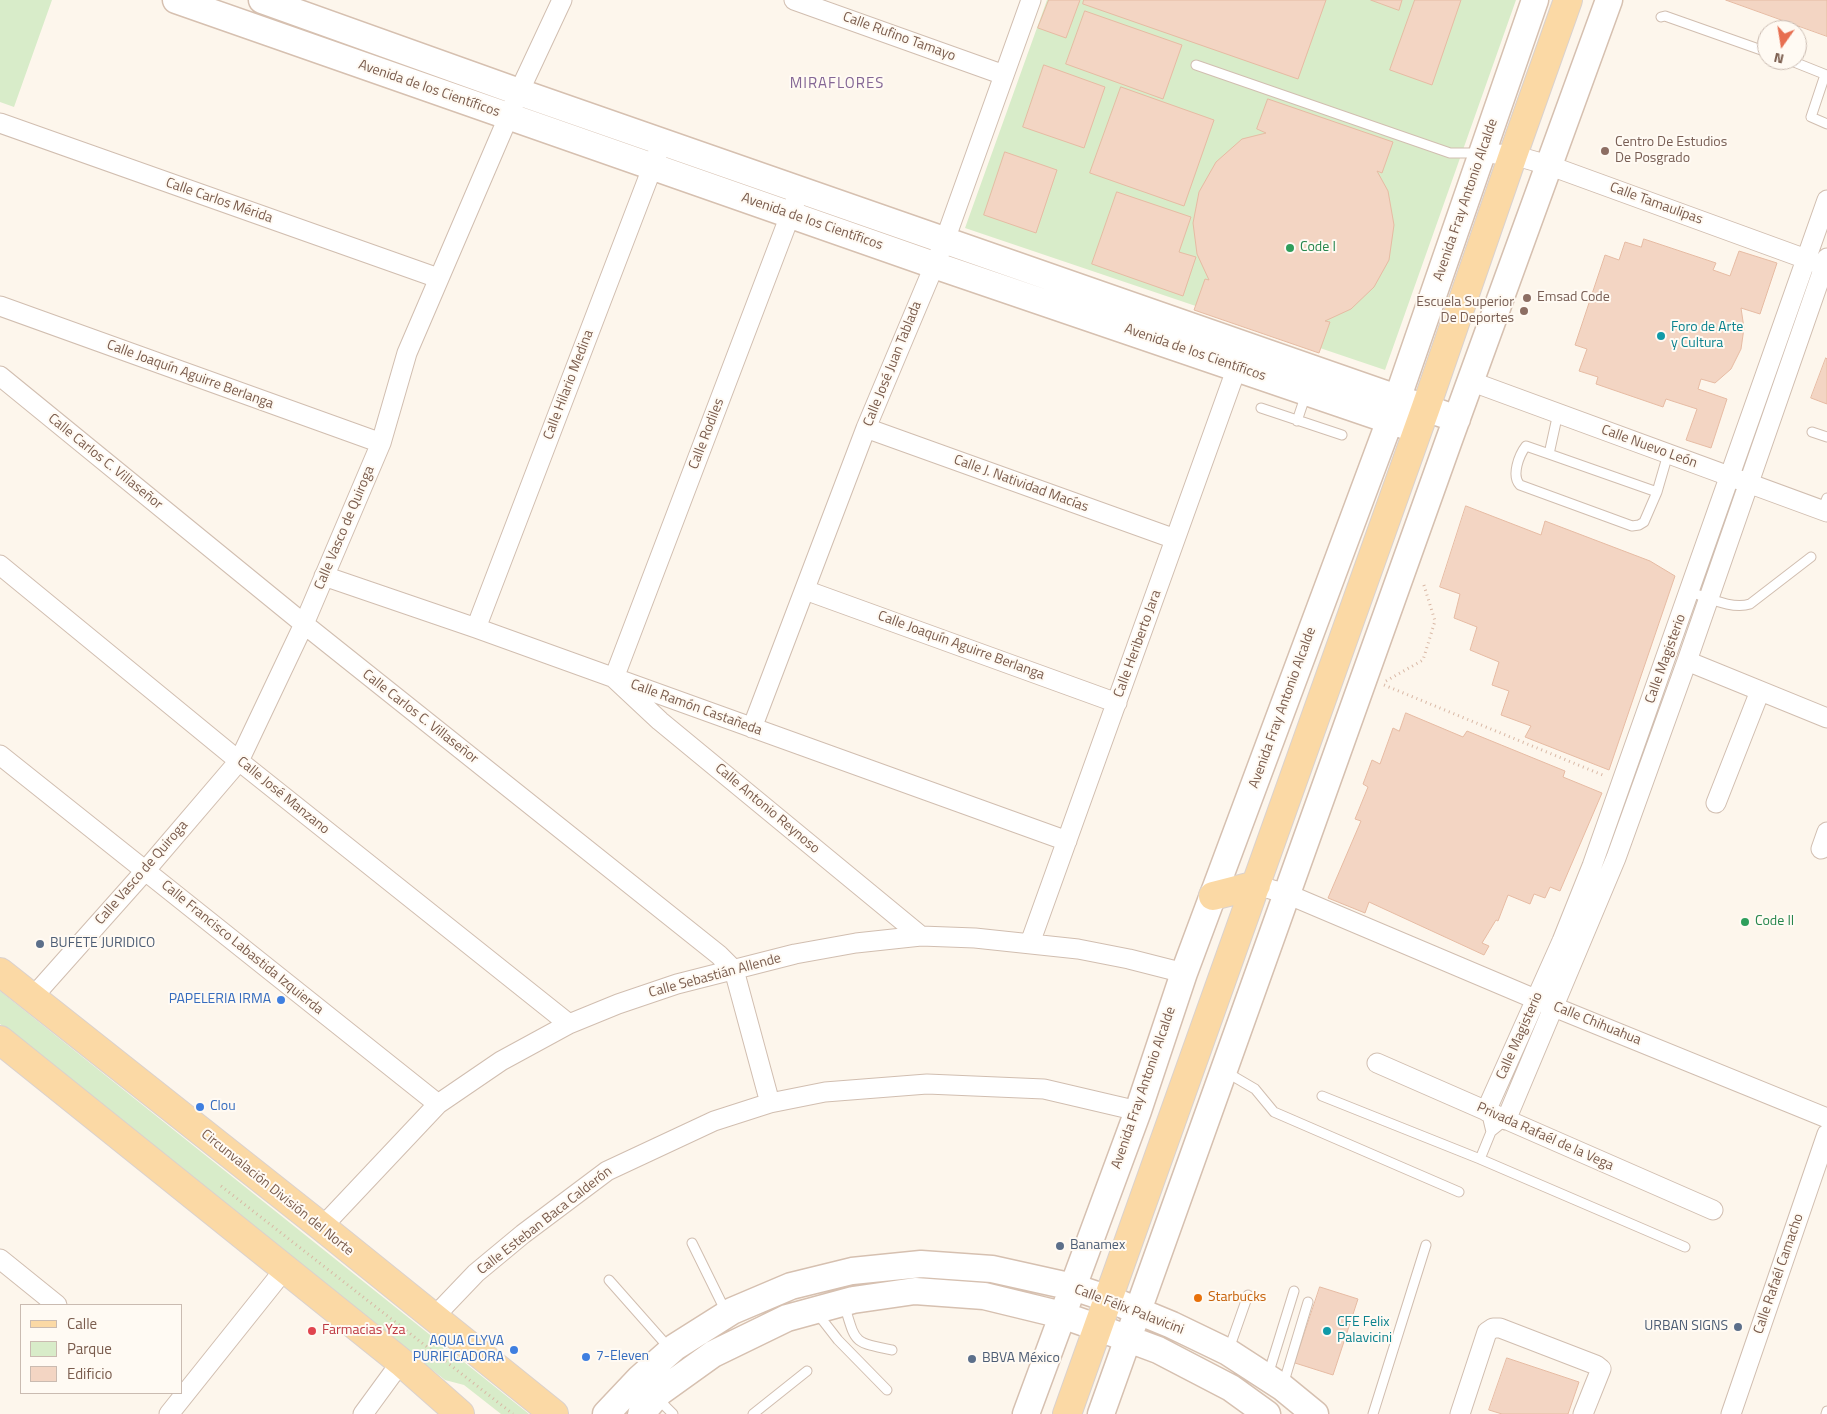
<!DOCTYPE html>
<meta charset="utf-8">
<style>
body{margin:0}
#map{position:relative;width:1827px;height:1414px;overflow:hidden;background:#fdf6ec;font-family:"Titillium Web",sans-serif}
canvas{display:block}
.legend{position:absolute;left:20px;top:1304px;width:162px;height:90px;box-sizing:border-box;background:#fffaf3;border:1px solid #cabbb1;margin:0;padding:6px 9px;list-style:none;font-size:15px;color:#7a5c4d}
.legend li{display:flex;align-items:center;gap:10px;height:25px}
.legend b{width:25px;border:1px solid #cabbb1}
.north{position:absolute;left:1757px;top:20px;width:50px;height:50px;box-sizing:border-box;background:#fffaf3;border:1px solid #cabbb1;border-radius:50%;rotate:193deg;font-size:14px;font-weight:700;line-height:20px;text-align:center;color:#7a5c4d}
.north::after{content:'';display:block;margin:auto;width:18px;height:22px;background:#e76f51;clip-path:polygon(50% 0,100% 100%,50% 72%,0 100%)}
</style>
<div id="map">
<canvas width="1827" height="1414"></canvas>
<ul class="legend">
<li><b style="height:6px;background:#fbd9a5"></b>Calle</li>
<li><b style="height:14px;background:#d8ecc9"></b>Parque</li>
<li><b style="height:14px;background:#f3d5c3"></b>Edificio</li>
</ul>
<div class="north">N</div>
</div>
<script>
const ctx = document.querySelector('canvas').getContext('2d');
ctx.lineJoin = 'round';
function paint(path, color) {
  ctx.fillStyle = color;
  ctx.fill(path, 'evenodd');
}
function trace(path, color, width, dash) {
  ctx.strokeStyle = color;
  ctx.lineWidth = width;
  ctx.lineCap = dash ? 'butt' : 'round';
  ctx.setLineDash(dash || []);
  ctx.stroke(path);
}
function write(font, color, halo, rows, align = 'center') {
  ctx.font = font + ' "Titillium Web",sans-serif';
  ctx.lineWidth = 4;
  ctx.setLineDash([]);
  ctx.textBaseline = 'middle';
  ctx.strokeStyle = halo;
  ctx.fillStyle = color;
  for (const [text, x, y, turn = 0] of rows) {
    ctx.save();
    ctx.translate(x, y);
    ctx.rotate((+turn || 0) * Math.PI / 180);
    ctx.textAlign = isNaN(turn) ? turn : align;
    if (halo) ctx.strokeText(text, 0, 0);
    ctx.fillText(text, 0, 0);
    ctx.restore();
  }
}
const green = new Path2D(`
 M0,0H52L14,107L0,102Z
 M1047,0H1516L1385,370L965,228Z
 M0,991L529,1414H501L464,1385L445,1380L0,1024Z`);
const building = new Path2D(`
 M1049,0H1080L1066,38L1038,28Z
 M1084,0H1326L1298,79L1083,4Z
 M1371,0H1402L1399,10Z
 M1415,0H1461L1432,85L1390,70Z
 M1726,0H1827V36Z
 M1085,11L1182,45L1163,99L1066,64Z
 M1044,65L1105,87L1084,148L1023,127Z
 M1121,87L1214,120L1184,206L1090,173Z
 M1268,99L1393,142L1382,173L1377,171L1388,191L1394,225L1389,260L1374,287L1351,309L1325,321L1330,322L1319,353L1194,310L1205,279L1209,280L1197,254L1193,223L1199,192L1216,162L1242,139L1266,133L1257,129Z
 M1005,152L1057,170L1036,233L984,215Z
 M1117,192L1191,217L1179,252L1196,257L1183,296L1092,264Z
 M1644,239L1716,263L1713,270L1730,276L1739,251L1777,263L1760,314L1741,308L1744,328L1741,349L1731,369L1715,383L1701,379L1698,389L1727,399L1711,448L1686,440L1697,409L1666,399L1663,407L1596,384L1598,377L1579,371L1587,349L1575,345L1605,255L1619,260L1625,242L1641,247Z
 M1826,358L1827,359V404L1811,398Z
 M1466,506L1541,535L1545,521L1650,561L1675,576L1609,770L1525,737L1531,726L1501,715L1509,691L1492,685L1499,662L1470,650L1477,627L1454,618L1460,594L1440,587Z
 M1406,713L1463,737L1467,731L1565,771L1563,777L1602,793L1560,891L1550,887L1545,898L1534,894L1530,904L1508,895L1498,921L1496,920L1482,943L1489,946L1484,955L1369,902L1365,913L1328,898L1361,821L1355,819L1368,787L1363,784L1372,760L1380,764L1393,728L1399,731Z
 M1320,1287L1358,1299L1333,1375L1295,1363Z
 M1507,1358L1579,1382L1568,1414H1502L1489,1410Z`);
const path = new Path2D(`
 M1386,681L1423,660L1435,621L1423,582
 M1384,685L1605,776
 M221,1186L513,1414`);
const lane = new Path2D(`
 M1661,17L1665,16L1767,52
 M1789,60L1824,74V78L1811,117L1827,124
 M1196,65L1450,153H1478
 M1261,408L1342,435
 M1558,413L1549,454L1657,492L1668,454
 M1297,421L1306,394
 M1812,432L1827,437
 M1549,454L1526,446C1519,455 1511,476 1520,485L1632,526L1639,525L1644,522L1657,492
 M1822,510L1827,498
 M1690,592C1707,597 1732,610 1750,604L1811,557
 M1226,1072L1255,1089L1274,1112L1459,1192
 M1322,1096L1480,1159
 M1486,1111L1491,1132L1506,1120
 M1491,1132L1480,1159L1685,1247
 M692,1243L726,1312
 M609,1280L670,1349
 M844,1304C856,1343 852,1342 892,1350
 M817,1313L838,1340L887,1390
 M1229,1349L1248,1295
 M1268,1375L1294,1291
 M1283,1385L1308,1302
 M658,1399L673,1414
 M753,1414L807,1371
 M1373,1414L1426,1245
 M1826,1414L1827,1411`);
const street = new Path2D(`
 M794,0L1004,75
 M0,123L438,278
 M1482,153L1513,155L1548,165L1817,263
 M800,189L614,678L660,721L921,936
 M0,306L381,443
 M0,376L304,624L719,955L734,970L770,1103
 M1470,381L1827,512
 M866,428L1175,539
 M0,565L239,761L569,1024
 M324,576L476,628L1067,841
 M805,590L1117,703
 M476,628L657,155
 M1687,661L1827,718
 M752,728L866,428L945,240L1031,0
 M0,755L438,1104
 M1716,803L1760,691
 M1821,849L1827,832
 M1256,885L1287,894L1554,1007L1827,1118
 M1030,943L1241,356
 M32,998L145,871L239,761L304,624L381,443L407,353L519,92L562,0
 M1377,1063L1713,1210
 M1486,1111L1562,941L1592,866L1827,200
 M1506,1120L1616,858L1687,661L1827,258
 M322,1227L438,1104L501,1061L569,1024L618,1004L677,984L795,954L856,943L921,936L975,938L1078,949L1129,959L1184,973
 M0,1259L57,1305
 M433,1318L476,1273L523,1234L607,1171L714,1121L770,1103L825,1092L927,1084L1044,1089L1138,1111
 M169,1414L284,1270
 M363,1414L401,1362
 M1460,1414L1487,1332L1493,1328H1500L1596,1365L1601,1369L1583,1414
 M1731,1414L1827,1134`);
const secondary = new Path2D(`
 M176,0L934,265L1406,426
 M262,0L519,92L1457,419
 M606,1414L640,1378L675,1347L732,1311L791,1286L852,1271L921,1264L992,1269L1073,1287L1109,1299L1172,1325L1228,1352L1282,1387L1315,1414
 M641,1414L660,1392L713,1354L787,1318L853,1300L915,1291L984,1296L1062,1315L1099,1328L1158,1350L1231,1388L1267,1414
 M1026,1414L1138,1111L1184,973L1390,420L1535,0
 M1101,1414L1449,440L1609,0`);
const primary = new Path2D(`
 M1213,896L1256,885
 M0,972L322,1227L554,1414
 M0,1040L401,1362L460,1414
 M1067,1414L1426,407L1513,155L1568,0`);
const markers = [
 [1605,151,5,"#8d6e63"],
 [1290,248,5,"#2e9e5b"],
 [1527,298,5,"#8d6e63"],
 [1524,311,5,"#8d6e63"],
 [1661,336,5,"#0f9aa8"],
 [1745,922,5,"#2e9e5b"],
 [40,944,5,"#5c6f8a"],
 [281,1000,5,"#3f7fe0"],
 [200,1107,5,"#3f7fe0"],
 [1060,1246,5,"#5c6f8a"],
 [1198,1298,5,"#e8710a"],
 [1738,1327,5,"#5c6f8a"],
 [312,1331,5,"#e0444e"],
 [1327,1331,5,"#0f9aa8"],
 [514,1350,5,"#3f7fe0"],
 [586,1357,5,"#3f7fe0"],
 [972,1359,5,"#5c6f8a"]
];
const streetNames = [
 ["Calle Rufino Tamayo",899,37,20],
 ["Avenida de los Científicos",429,89,19],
 ["Avenida Fray Antonio Alcalde",1466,200,-71],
 ["Calle Carlos Mérida",219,201,19],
 ["Calle Tamaulipas",1656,204,20],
 ["Avenida de los Científicos",812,222,19],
 ["Avenida de los Científicos",1195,353,19],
 ["Calle José Juan Tablada",893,364,-68],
 ["Calle Joaquín Aguirre Berlanga",190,375,20],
 ["Calle Hilario Medina",569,385,-69],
 ["Calle Rodiles",707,434,-69],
 ["Calle Nuevo León",1649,447,20],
 ["Calle Carlos C. Villaseñor",105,462,39],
 ["Calle J. Natividad Macías",1021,484,20],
 ["Calle Vasco de Quiroga",345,528,-67],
 ["Calle Heriberto Jara",1138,644,-70],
 ["Calle Joaquín Aguirre Berlanga",961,646,20],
 ["Calle Magisterio",1666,659,-70],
 ["Calle Ramón Castañeda",696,708,20],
 ["Avenida Fray Antonio Alcalde",1283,708,-70],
 ["Calle Carlos C. Villaseñor",420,717,38],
 ["Calle José Manzano",283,796,39],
 ["Calle Antonio Reynoso",767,809,40],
 ["Calle Vasco de Quiroga",142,873,-49],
 ["Calle Francisco Labastida Izquierda",242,948,39],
 ["Calle Sebastián Allende",715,976,-15],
 ["Calle Chihuahua",1597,1024,22],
 ["Calle Magisterio",1520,1036,-66],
 ["Avenida Fray Antonio Alcalde",1144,1088,-71],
 ["Privada Rafaél de la Vega",1545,1137,24],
 ["Circunvalación División del Norte",277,1193,39],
 ["Calle Esteban Baca Calderón",545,1221,-38],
 ["Calle Rafaél Camacho",1779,1274,-71],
 ["Calle Félix Palavicini",1129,1310,21]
];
const educationNames = [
 ["Centro De Estudios",1615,143],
 ["De Posgrado",1615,159],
 ["Emsad Code",1537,298],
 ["Escuela Superior",1514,303,"right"],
 ["De Deportes",1514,319,"right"]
];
const leisureNames = [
 ["Code I",1300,248],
 ["Code II",1755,922]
];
const cultureNames = [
 ["Foro de Arte",1671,328],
 ["y Cultura",1671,344],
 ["CFE Felix",1337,1323],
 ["Palavicini",1337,1339]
];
const serviceNames = [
 ["BUFETE JURIDICO",50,944],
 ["Banamex",1070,1246],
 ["URBAN SIGNS",1728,1327,"right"],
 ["BBVA México",982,1359]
];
const shopNames = [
 ["PAPELERIA IRMA",271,1000],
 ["Clou",210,1107,"left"],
 ["AQUA CLYVA",504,1342],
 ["PURIFICADORA",504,1358],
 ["7-Eleven",596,1357,"left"]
];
const foodNames = [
 ["Starbucks",1208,1298]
];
const healthNames = [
 ["Farmacias Yza",322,1331]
];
const neighbourhoodNames = [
 ["MIRAFLORES",837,84]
];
paint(green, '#d8ecc9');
paint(building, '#f3d5c3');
trace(building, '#e6bba3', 1);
trace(lane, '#d1beb0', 11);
trace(street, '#d1beb0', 21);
trace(secondary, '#d6c0b0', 29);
trace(primary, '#dad1cd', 30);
trace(path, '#d9b8a5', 3, [1, 4]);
trace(lane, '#fff', 9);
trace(street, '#fff', 19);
trace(secondary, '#fff', 26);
trace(primary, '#fbd9a5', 28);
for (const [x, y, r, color] of markers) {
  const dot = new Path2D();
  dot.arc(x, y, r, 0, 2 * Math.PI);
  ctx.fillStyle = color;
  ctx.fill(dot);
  trace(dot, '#fffaf3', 2);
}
write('14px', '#7a5c4d', '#fffaf3', streetNames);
write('14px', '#785e54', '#fffaf3', educationNames, 'left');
write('14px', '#27864d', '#fffaf3', leisureNames, 'left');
write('14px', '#0d838f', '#fffaf3', cultureNames, 'left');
write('14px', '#4e5e75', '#fffaf3', serviceNames, 'left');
write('14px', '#366cbe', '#fffaf3', shopNames, 'right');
write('14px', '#c56008', '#fffaf3', foodNames, 'left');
write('14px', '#be3a42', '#fffaf3', healthNames, 'left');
ctx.letterSpacing = '1px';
write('15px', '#846695', '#fffaf3', neighbourhoodNames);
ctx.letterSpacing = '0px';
</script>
